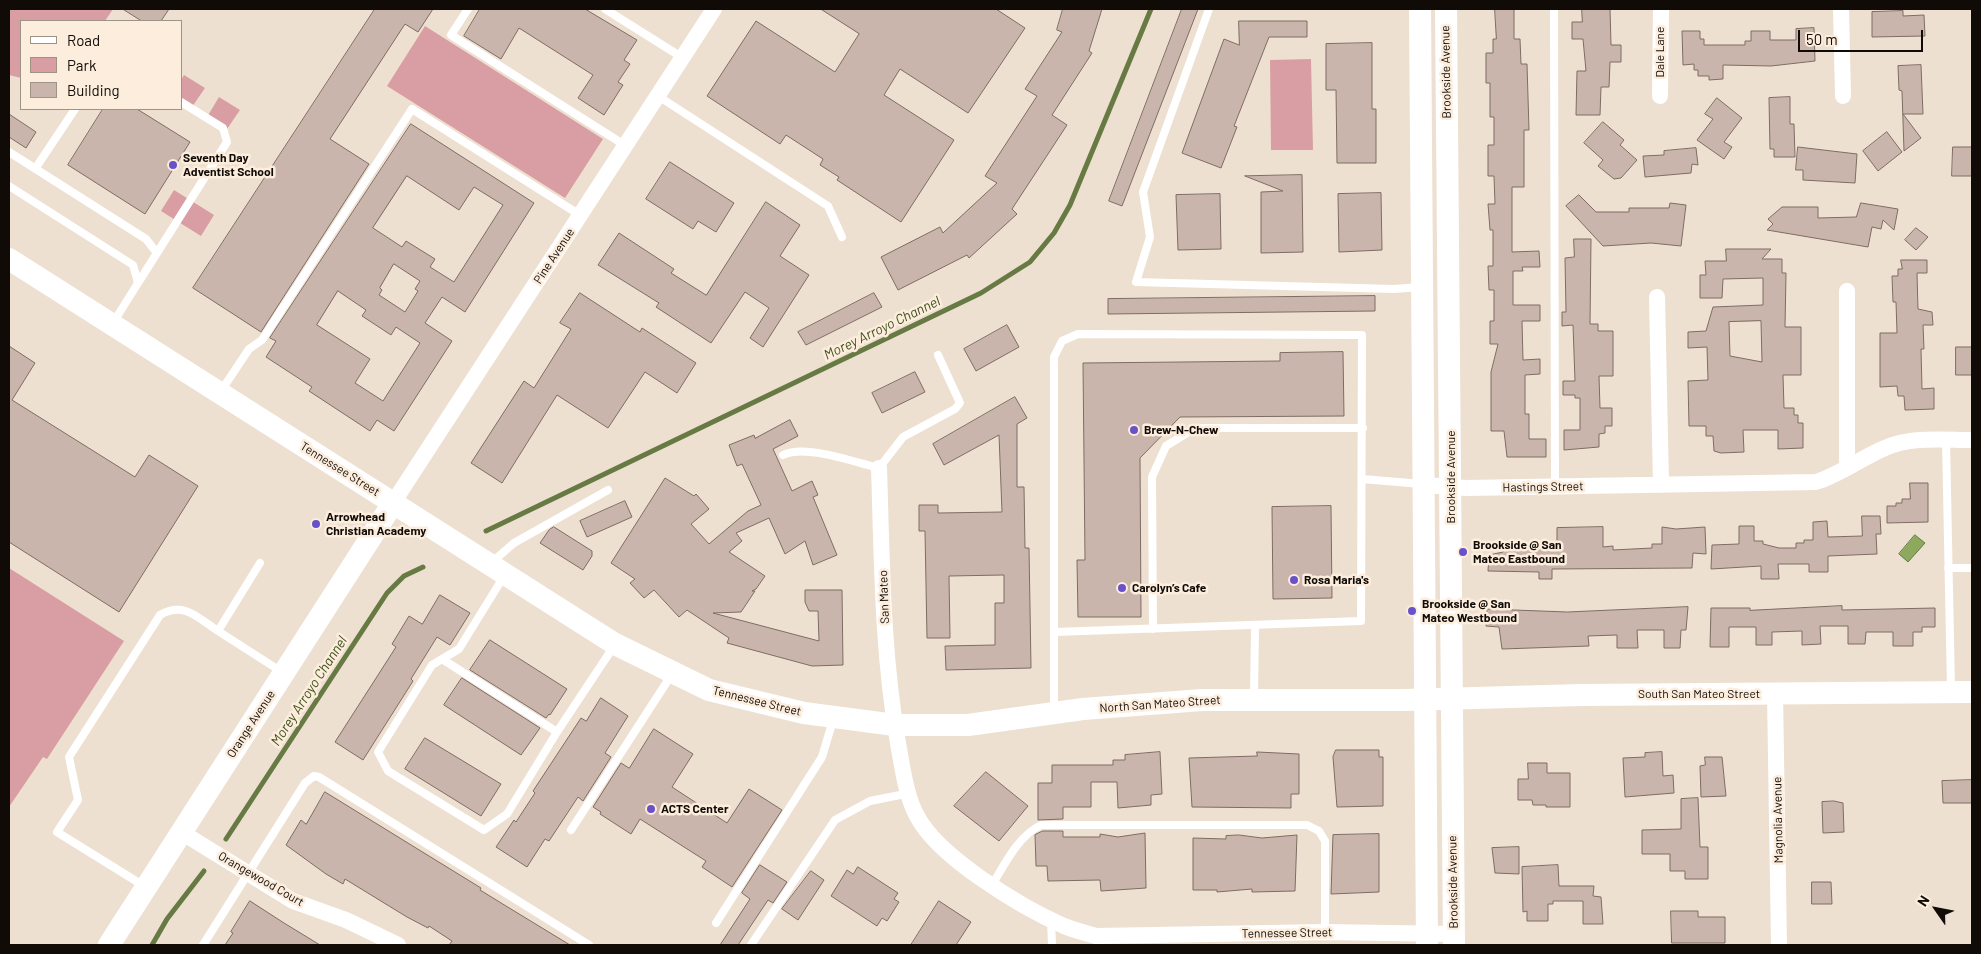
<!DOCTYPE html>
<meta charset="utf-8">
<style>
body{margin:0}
#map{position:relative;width:1981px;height:954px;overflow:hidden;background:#eee0d0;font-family:Barlow,sans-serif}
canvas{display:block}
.frame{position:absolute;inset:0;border:10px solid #100b07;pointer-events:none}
.legend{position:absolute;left:20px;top:20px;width:162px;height:90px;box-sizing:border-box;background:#fceddd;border:1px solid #9e9387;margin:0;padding:6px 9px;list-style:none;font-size:15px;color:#100b07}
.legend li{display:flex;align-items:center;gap:10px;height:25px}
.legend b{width:25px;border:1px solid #9e9387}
.north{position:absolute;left:1911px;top:884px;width:50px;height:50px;-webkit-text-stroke:4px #fceddd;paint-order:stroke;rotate:303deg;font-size:14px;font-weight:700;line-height:20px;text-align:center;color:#100b07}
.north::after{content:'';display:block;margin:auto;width:18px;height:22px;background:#100b07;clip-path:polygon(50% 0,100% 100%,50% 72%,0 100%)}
.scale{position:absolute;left:1798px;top:30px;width:125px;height:22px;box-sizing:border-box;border:2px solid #100b07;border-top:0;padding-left:6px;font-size:15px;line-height:18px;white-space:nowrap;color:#100b07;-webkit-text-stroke:4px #fceddd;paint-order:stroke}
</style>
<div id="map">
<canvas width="1981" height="954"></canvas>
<div class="frame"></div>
<ul class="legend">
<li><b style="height:6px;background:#fff"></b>Road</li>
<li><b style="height:14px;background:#d99ea3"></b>Park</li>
<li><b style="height:14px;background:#cab5ad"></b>Building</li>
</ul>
<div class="north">N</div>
<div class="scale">50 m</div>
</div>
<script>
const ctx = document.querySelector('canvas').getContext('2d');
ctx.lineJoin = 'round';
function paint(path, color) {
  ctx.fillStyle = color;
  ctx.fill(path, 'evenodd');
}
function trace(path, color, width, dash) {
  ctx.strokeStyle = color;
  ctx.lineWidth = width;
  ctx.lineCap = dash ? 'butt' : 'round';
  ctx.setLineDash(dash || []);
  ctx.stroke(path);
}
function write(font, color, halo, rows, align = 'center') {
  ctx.font = font + ' Barlow,sans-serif';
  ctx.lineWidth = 5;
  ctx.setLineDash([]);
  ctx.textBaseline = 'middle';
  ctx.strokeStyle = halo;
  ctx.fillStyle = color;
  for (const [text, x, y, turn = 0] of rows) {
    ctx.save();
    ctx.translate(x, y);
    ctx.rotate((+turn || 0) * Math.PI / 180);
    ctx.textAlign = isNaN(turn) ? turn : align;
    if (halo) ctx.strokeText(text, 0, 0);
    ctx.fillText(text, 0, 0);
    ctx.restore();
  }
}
const green = new Path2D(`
 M9,9H113L105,21H21V78L9,75Z
 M425,26L603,139L565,198L387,86Z
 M1311,59L1313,150H1271L1270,60Z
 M184,75L205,88L192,107L181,100V80Z
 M219,97L240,110L227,129L207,117Z
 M174,190L214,215L201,236L161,211Z
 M9,568L124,641L47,759L43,757L9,807Z`);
const water = new Path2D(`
 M1915,535L1925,543L1908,562L1899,554Z`);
const stream = new Path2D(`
 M486,531L981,293L1030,262L1054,233L1070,205L1151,9
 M226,839L387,593L404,576L423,567
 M152,945L167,919L204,871`);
const building = new Path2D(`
 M123,9H169L161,21H142Z
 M375,9H433L418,32L405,24L330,139L369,164L261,332L193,288Z
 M480,9H585L637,40L624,60L630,64L618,82L623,85L604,115L578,98L593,75L519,28L501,59L464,36Z
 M821,9H996L1025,28L968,113L900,69L884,95L954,140L901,222L837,180L839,177L820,165L823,159L786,135L780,144L707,96L756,21L835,72L859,34Z
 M1063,9H1102L1089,51L1092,53L1052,115L1067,125L1012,209L1017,214L969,258L967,255L898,290L881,257L940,227L943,233L997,183L985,176L1037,96L1025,89L1062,32L1057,30Z
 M1182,9H1198L1122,206L1109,201Z
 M1495,9H1514V39H1520L1521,64H1527L1529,130H1524V187H1512V252L1539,251L1540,267H1522L1523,271H1513V305H1540V321H1522L1523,360L1540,359V374L1525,375V414H1529V439H1546V457H1507L1504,431H1491V372L1498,344H1490V321H1494V290H1489L1488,266H1493V230H1490L1488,204H1495L1494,176H1488V145H1494V117H1490V83H1486V53H1493V39H1496Z
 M1582,9H1610L1611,45H1621V62H1610L1609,87H1601L1600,115H1576L1577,71H1586L1583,39H1572V22H1582Z
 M1903,11V16L1924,15L1925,36L1872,37V12Z
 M1239,21H1307V37H1269L1234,126L1237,127L1221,168L1182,153L1224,39L1239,45Z
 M1814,28L1815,61L1771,66L1723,65V79L1709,80V76H1698V70H1694V64L1683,65L1682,31H1700V39H1704V45H1745V41H1751V31H1770V40H1796V29Z
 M1372,43V109H1376V163H1337L1336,90H1326V44Z
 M1921,65L1923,114H1903L1921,138L1904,151L1902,91L1899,90L1898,66Z
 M1790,97V124H1794L1795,157H1774V149H1770L1769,98Z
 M1717,98L1742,118L1724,142L1732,147L1724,159L1697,140L1713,119L1705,114Z
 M103,109H137L190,142L145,214L68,165Z
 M9,114L36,132L26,148L9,137Z
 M1603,122L1624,140L1620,145L1637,160L1621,178L1614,179L1598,166L1603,160L1584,143Z
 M411,124L534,203L465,312L442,297L425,323L452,341L394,431L377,420L370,431L309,391L312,387L266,357L276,341L270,338ZM407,176L459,210L474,187L503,205L454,282L430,267L435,259L406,241L402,247L373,228ZM394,264L420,281L415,289L418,291L405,312L379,295L382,290L380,288ZM338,291L366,310L362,316L391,335L396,327L420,343L383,401L355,383L370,359L317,325Z
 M1887,132L1902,152L1878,171L1863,151Z
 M1798,147L1857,154L1855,183L1803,180V170H1796Z
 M1953,147H1972V176H1952Z
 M1696,148L1698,165L1692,164L1691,173L1645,177L1643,156L1664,155V151Z
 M670,162L734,203L716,232L698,221L693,229L646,199Z
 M1302,175L1303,252L1261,253V192L1283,191L1245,176Z
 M1381,193L1382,250L1339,252L1338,194Z
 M1220,194L1221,249L1178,250L1176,195Z
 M1579,195L1596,212H1629V208H1669L1670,203L1686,205L1681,246L1651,243L1603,246L1566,206Z
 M766,202L800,225L780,256L809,275L763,347L750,338L769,308L745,292L711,343L656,307L659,303L598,265L619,233L674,269L671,273L706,295Z
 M1861,203L1898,209L1894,230L1883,220L1881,229L1872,227L1868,247L1767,230L1773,224L1768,219L1782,207H1818V218L1856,217Z
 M1916,228L1928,237L1916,250L1905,240Z
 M1574,239H1591L1590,324H1598V331H1613V376H1599L1600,408H1612V426H1605V433L1599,434V447L1564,450V430H1580V398H1575V395H1563V381H1575L1573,325L1562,326V312H1566L1565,258L1574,257Z
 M1726,249H1771L1762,259H1782V273H1786L1785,327H1801V375H1783L1784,408H1794V415H1798V423H1803V448L1778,449V430H1743L1744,452L1721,453L1714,451L1713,436H1706V426H1689L1688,381L1708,380L1707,347L1688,348V332L1706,331L1713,307L1763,305V278L1723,279L1722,298H1700V275H1706L1705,261H1726ZM1761,321L1762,362L1730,356L1729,322Z
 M1901,260H1927V273H1917L1918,309L1932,312L1933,325H1923L1924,349H1921L1922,389L1934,388V409L1905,410L1904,396H1898L1897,386L1880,387V333H1897L1896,302H1893L1892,276H1898V269H1902Z
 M580,293L640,332L642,328L696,363L677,393L645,372L608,428L557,395L502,483L471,463L524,381L534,388L571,329L560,323Z
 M874,293L882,307L806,345L798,332Z
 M1375,296V311L1108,314V299Z
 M1007,325L1019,347L976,371L964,349Z
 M9,346L35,363L12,400L135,477L149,455L198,486L119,612L9,542Z
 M1956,347H1972V375H1956Z
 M1343,352L1344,416L1180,417L1140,458L1141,617H1078L1077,560H1085L1083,363L1280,361V353Z
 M915,372L925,392L882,413L872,393Z
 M1015,397L1027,418L1017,424V487H1024L1025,548H1029L1031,668L946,670L945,646L995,645V603H1004V575L949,576L950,638H927L925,531H919V505H938V513L1002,512L999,435L944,465L933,444Z
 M790,420L798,436L773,449L792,491L812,481L818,495L813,497L837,555L813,565L805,541L785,554L769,518L736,533L742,541L729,552L765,576L756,589L752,591H755L741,612L713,613L819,641L818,611H809L805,602V590H842L843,665L812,666L727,643L729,638L687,610L679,617L654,590L644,598L630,583L635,579L611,563L665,478L694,496L696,494L709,509L691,524L709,544L748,511L761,505L742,464L737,466L729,445L754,435L755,438Z
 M1910,483H1928V522L1887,523V506H1896V503H1902V499H1910Z
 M625,501L632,517L587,537L580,521Z
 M1331,506L1332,598L1273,599L1272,507Z
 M1862,516H1880L1881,534H1876L1877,554L1828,556V572H1809V564H1778L1779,579H1761V566L1711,569L1712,545L1739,544V526H1754V541H1763V544L1779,548H1796V543H1804V540H1813V522L1827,521L1828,537L1862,536Z
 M554,527L592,551V556L583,570L540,543L549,530Z
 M1603,527V547L1613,546V550L1652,548V544H1662V527L1676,529L1705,527L1706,554L1693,553L1692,568L1552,569V579H1539V572L1488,571L1489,555L1503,552V548H1557V528Z
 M440,595L470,613L450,645L437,637L411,679L413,681L363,760L335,742L396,647L392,644L409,616L422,624Z
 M1842,606V610L1935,608V627H1922V632H1913V646H1893V632H1866L1865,644H1848V626H1820L1821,644L1802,645V631L1772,632V645H1756V627H1729V647H1710L1711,608H1750V610Z
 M1688,607L1686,630H1681L1680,648H1664V630H1637L1638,648H1617V635L1588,636L1589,646L1502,649L1499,627L1486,626L1487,609L1567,612Z
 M490,640L567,689L550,715L549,714L546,718L470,670Z
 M462,678L540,728L521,755L444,705Z
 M601,698L628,716L605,753L611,757L583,801L578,797L549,841L545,839L527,867L496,847L514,820L516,822L535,793L533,791L581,718L586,721Z
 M654,729L693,754L672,787L727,823L749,789L782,810L732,887L702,867L706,861L640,819L631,834L600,814L601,812L593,807L621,763L629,768Z
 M425,738L501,784L481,816L405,769Z
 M1336,750H1379V757H1383V806L1337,807L1333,757Z
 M1160,752L1162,794L1151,795V805L1118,808L1117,782H1091V807H1063V819L1038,820V783H1052V765H1113V760H1125V755Z
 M1257,752L1299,754V794H1291V808L1192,807L1189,758L1257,756Z
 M1662,752L1663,776L1673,775L1674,793L1625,797L1623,758L1645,757V753Z
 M1705,757H1722L1726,796L1701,797L1700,766L1705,765Z
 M1528,763H1547V773H1570V807H1546V805H1533L1532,800H1518V779H1528Z
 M986,772L1028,806L999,841L954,806Z
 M1972,780V803H1943L1942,781Z
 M325,792L481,888L480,890L506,906L570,945H449L452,941L429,926L428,928L407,917L345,879L343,884L326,874L286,845L301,820L306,824Z
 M1698,798L1700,847H1708V879H1685V871H1670V854H1642V830L1681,829V799Z
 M1834,801L1843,803L1844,832L1823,833L1822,802Z
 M1043,831H1063V837H1100V834L1118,837L1145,833L1146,888L1101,891L1100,880L1048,881L1047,866H1036L1035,835Z
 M1379,834V892L1331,894L1333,835Z
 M1239,835L1262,838L1297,835L1295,891L1252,892V889L1217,892V890H1193V838L1226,839V836Z
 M1519,847V874L1495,873L1492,848Z
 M760,865L787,882L773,903L768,900L738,945H720L750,899L742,893Z
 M1558,865L1559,886H1594L1593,896L1601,897L1603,924H1583V901H1553V904H1548V921H1527V911L1523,912L1522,867Z
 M858,867L898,893L894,899L899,902L887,921L882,918L877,926L831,896L847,870L853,874Z
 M811,871L824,880L798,920L782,909Z
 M1812,882H1831L1832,904H1812Z
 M250,901L284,923L320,945H225L233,933L231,932Z
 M939,901L971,922L956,945H911Z
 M1671,911H1698V917H1725V943H1672Z`);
const lane = new Path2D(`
 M468,9L451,35L626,146
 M605,9L683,58
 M1209,9L1143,192L1150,237L1136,282L1394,289L1420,287
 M1554,9L1555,486
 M658,96L828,206L842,237
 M9,152L146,239L157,253L138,283
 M35,169L75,109
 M9,186L133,265L138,283L113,323
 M157,253L227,142L223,128L181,102
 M221,391L249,349L262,340L412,109L580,215
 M1946,440L1951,690
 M783,455C806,444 854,462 879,468L903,437L955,409L960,403L938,355
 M1362,479L1422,484
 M260,563L218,631L282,672
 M491,563L514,543L608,490
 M1948,568H1972
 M1153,629L1152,477L1166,446L1195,428H1363
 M442,659L557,732L507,814L484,830L388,771L378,752L432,665L459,649L504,576
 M1254,698L1255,626
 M1054,711V357L1062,341L1078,334L1362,335L1361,621L1055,632
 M557,732L614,646
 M571,830L672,674
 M992,885C1005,864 1018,836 1041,825H1307L1319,831L1325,841V932
 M144,886L57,832L78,800L69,757L160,615C184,601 198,618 218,631
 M1051,920L1052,945
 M716,923L822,757L833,720
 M203,945L305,783L314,776L319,777L589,945
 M751,945L835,820L870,801L910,793`);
const street = new Path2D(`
 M1841,9L1843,96
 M1660,96L1661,9
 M1847,291V468
 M1657,297L1661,485
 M879,468C882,560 882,652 898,743C902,765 906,797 917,816C938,857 1021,907 1064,926C1074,930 1085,933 1096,936L1325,932L1454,934
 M1425,485L1466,488L1816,482C1841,474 1861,458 1885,448C1911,436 1944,440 1972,440
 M393,503L714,9
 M1775,694L1779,945
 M181,832L293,901L346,920L398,945`);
const secondary = new Path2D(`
 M1420,9L1427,945
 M1446,9L1454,945
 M9,259L615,644L709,690L804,713L895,725H968L1083,709L1202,700H1404L1581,695L1972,692
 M109,945L393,503`);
const markers = [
 [173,165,5,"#6951ca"],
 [1134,430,5,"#6951ca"],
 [316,524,5,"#6951ca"],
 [1463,552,5,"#6951ca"],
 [1294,580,5,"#6951ca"],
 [1122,588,5,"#6951ca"],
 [1412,611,5,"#6951ca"],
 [651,809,5,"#6951ca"]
];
const streetNames = [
 ["Dale Lane",1660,52,-90],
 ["Brookside Avenue",1446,72,-91],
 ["Pine Avenue",554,256,-57],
 ["Tennessee Street",340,469,32],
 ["Brookside Avenue",1451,477,-90],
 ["Hastings Street",1543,487,-1],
 ["San Mateo",884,597,-92],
 ["South San Mateo Street",1699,694],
 ["Tennessee Street",757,701,14],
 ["North San Mateo Street",1160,704,-4],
 ["Orange Avenue",251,724,-57],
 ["Magnolia Avenue",1778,820,-91],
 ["Orangewood Court",261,879,30],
 ["Brookside Avenue",1453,882,-91],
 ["Tennessee Street",1287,933,-1]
];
const poiNames = [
 ["Seventh Day",183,158],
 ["Adventist School",183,172],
 ["Brew-N-Chew",1144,430],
 ["Arrowhead",326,517],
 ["Christian Academy",326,531],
 ["Brookside @ San",1473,545],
 ["Mateo Eastbound",1473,559],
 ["Rosa Maria's",1304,580],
 ["Carolyn’s Cafe",1132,588],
 ["Brookside @ San",1422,604],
 ["Mateo Westbound",1422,618],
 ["ACTS Center",661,809]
];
const waterNames = [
 ["Morey Arroyo Channel",882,328,-26],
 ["Morey Arroyo Channel",309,691,-57]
];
paint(green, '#d99ea3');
paint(water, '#8ca95e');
trace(water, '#677a44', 1);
trace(stream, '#677a44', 5);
paint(building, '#cab5ad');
trace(building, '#7e6c64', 1);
trace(lane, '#fff', 8);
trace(street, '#fff', 16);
trace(secondary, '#fff', 22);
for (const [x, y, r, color] of markers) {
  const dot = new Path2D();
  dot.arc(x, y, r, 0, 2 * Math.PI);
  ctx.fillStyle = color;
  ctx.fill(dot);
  trace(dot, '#fceddd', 2);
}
write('12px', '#100b07', '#fceddd', streetNames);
write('bold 12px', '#100b07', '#fceddd', poiNames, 'left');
write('italic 14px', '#3c5019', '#fceddd', waterNames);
</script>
